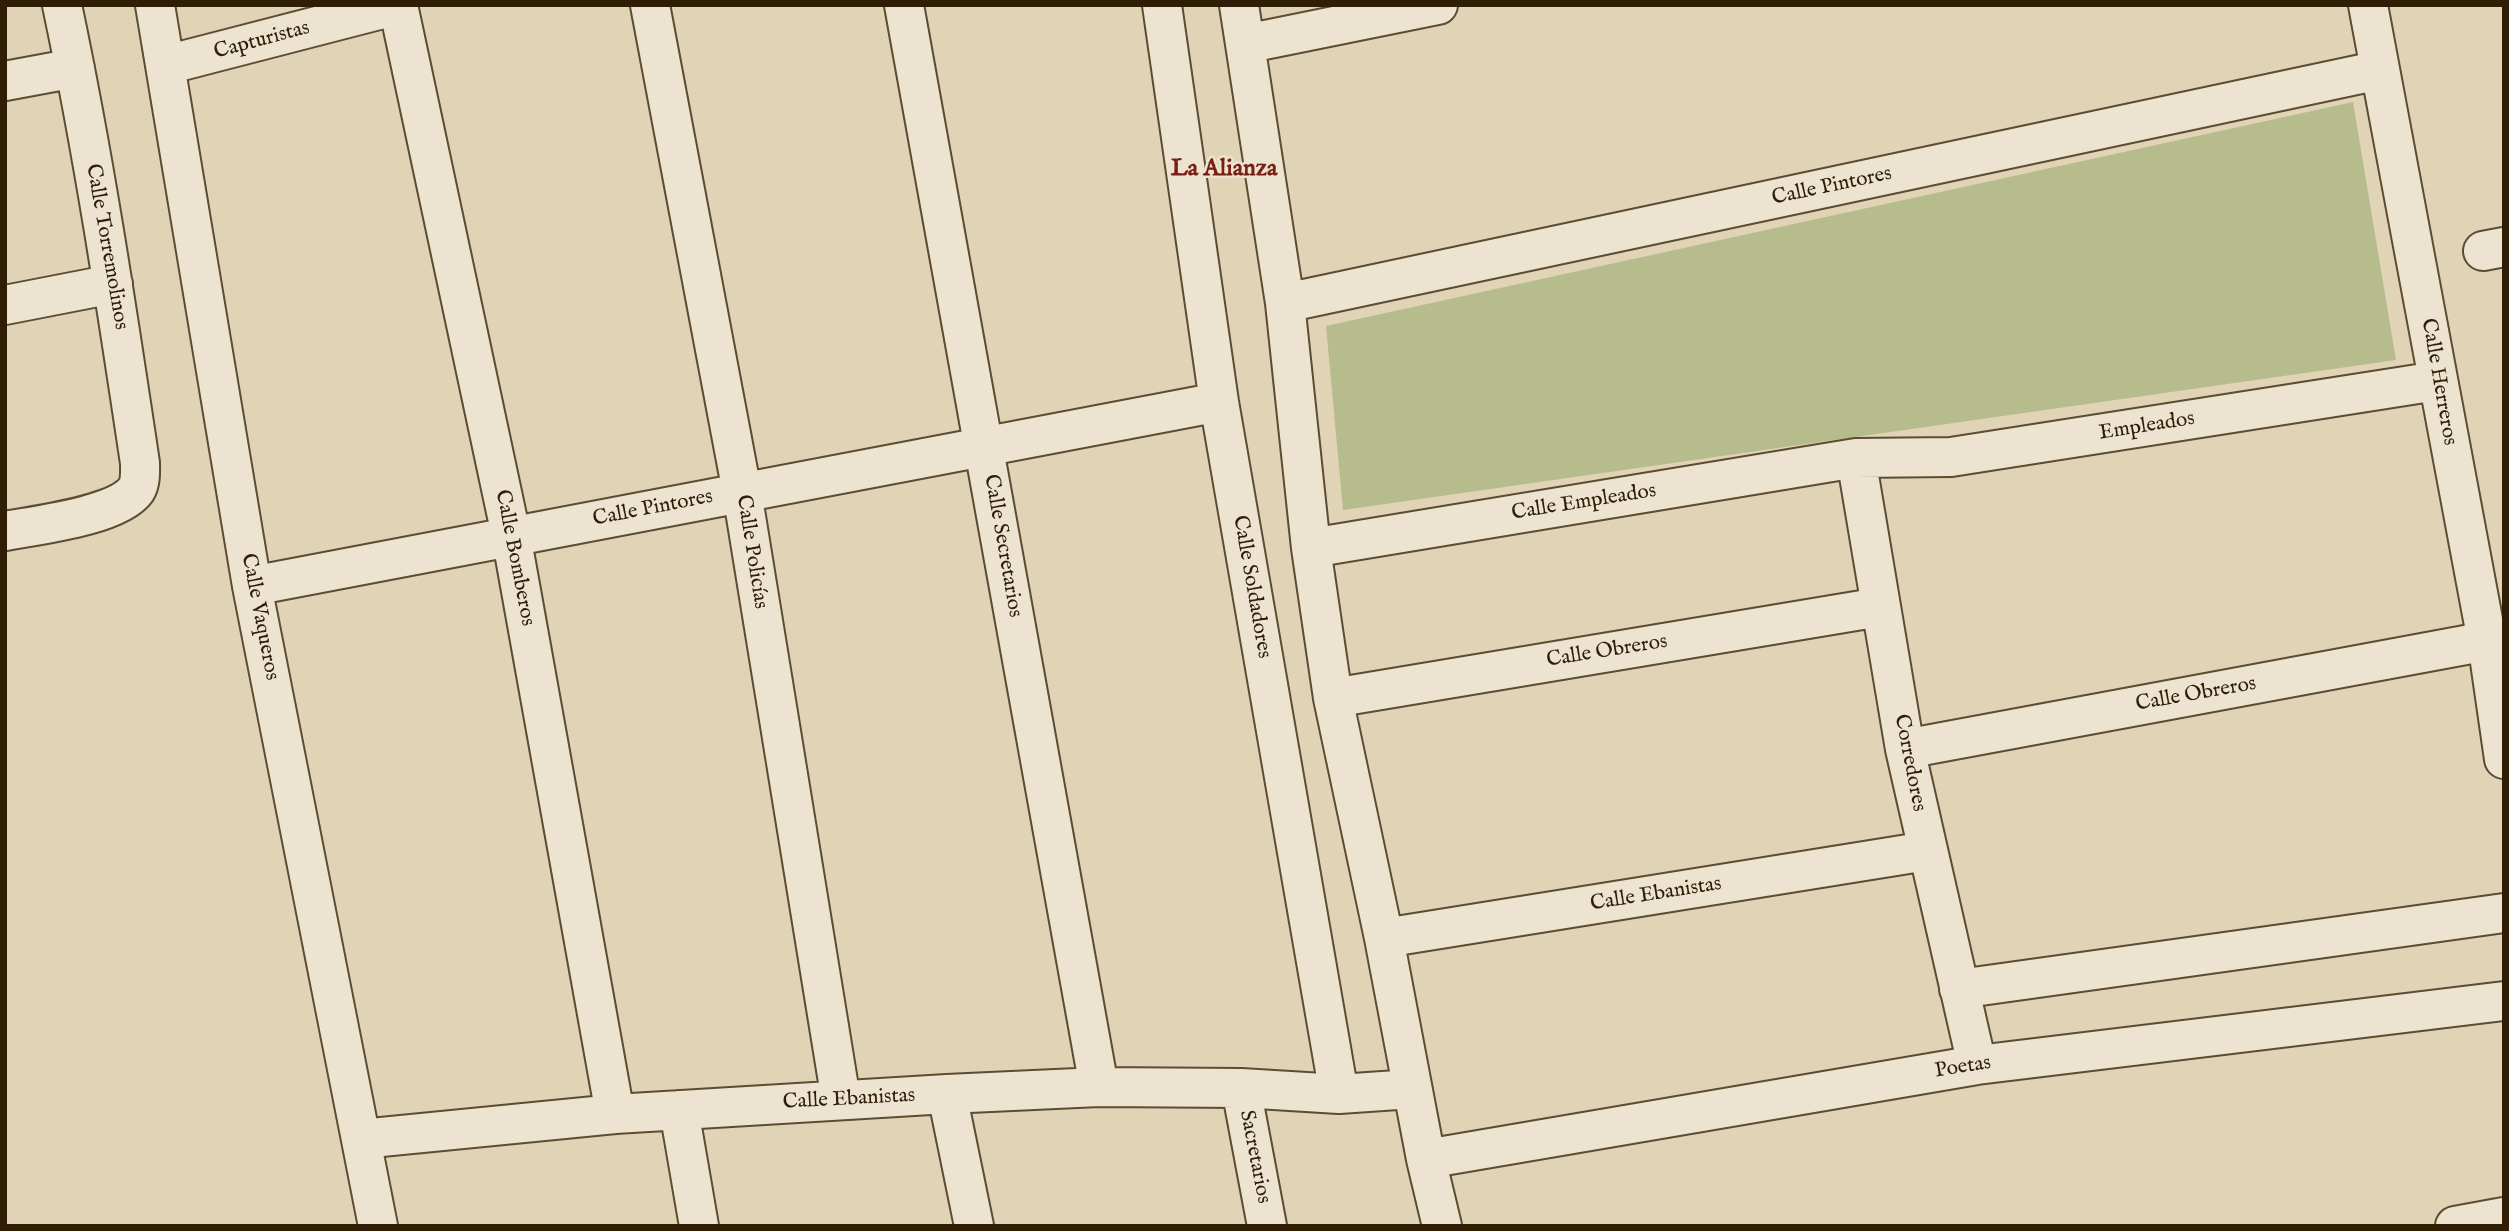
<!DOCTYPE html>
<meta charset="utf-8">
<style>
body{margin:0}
#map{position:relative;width:2509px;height:1231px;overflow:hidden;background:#e1d4b6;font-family:"IM FELL English",serif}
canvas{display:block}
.frame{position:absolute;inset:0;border:7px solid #2f1e05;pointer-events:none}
</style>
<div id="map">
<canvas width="2509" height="1231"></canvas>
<div class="frame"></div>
</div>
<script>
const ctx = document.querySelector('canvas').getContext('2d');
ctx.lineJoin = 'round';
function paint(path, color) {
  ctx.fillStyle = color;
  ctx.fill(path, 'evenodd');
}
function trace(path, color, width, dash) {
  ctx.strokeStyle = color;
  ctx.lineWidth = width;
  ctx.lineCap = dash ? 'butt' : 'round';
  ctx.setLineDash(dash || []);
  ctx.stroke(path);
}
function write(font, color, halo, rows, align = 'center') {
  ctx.font = font + ' "IM FELL English",serif';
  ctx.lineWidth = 5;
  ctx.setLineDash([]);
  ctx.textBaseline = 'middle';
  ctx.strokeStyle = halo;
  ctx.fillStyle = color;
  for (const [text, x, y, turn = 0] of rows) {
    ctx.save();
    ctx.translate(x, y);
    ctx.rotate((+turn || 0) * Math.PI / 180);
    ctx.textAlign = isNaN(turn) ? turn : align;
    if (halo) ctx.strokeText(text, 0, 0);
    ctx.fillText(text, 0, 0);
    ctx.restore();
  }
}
const green = new Path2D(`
 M2353,102L2396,360L1343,510L1326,326Z`);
const minor = new Path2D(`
 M155,5L252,586L378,1226
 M398,5L511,535L615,1114
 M650,5L742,492L841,1100
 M904,5L1099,1087
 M1162,5L1219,402L1339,1094
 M1239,5L1285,303L1311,548L1333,698L1384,938L1426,1159L1442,1226
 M2368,5L2487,641L2504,759
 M1245,44L1438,5
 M166,65L398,5
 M5,81L75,68
 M2483,251L2504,247
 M1285,303L2380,70
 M5,305L113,284
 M1856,458L1905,749L1977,1065
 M5,531C37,525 117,516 136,490C141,482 140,471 140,463C117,310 94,156 62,5
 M1311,548L1856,458L1951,457L2437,381
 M252,586L1219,402
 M1333,698L1880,607
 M1905,749L2487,641
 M1384,938L1927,851
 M1959,989L2504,913
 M1241,1088L1267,1226
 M947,1094L974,1226
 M679,1110L699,1226
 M361,1139L615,1114L947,1094L1099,1087L1241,1088L1339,1094L1412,1089
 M1426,1159L1977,1065L2504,1001
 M2455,1226L2504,1217`);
const streetNames = [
 ["Capturistas",262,41,-15],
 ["Calle Pintores",1832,187,-12],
 ["Calle Torremolinos",106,247,80],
 ["Calle Herreros",2438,382,80],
 ["Empleados",2147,427,-9],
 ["Calle Empleados",1584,503,-9],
 ["Calle Pintores",653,509,-11],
 ["Calle Secretarios",1002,546,80],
 ["Calle Policías",751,552,81],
 ["Calle Bomberos",514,558,79],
 ["Calle Soldadores",1251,587,80],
 ["Calle Vaqueros",259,617,79],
 ["Calle Obreros",1607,652,-9],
 ["Calle Obreros",2196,695,-10],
 ["Corredores",1909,763,79],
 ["Calle Ebanistas",1656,895,-9],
 ["Poetas",1963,1068,-9],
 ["Calle Ebanistas",849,1100,-3],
 ["Sacretarios",1254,1157,79]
];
const quarterNames = [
 ["La Alianza",1224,170]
];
paint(green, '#b6bc8c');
trace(minor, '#5c4c31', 42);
trace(minor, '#ece3d0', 38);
write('21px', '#2f1e05', '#ece3d0', streetNames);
write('bold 24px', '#7a1f14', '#ece3d0', quarterNames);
</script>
